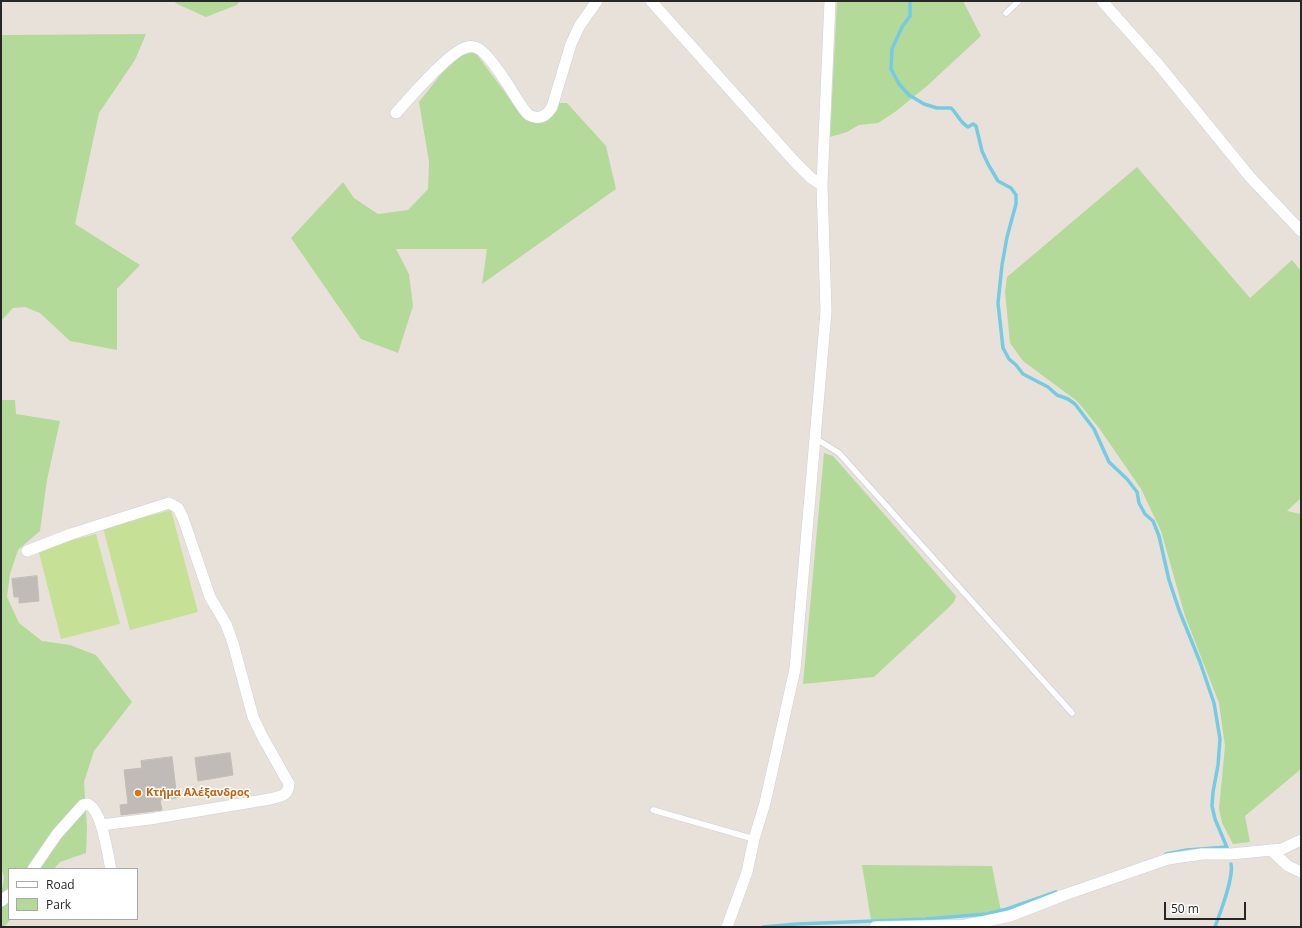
<!DOCTYPE html>
<meta charset="utf-8">
<style>
body{margin:0}
#map{position:relative;width:1302px;height:928px;overflow:hidden;background:#e8e1d9;font-family:"Open Sans",sans-serif}
canvas{display:block}
.frame{position:absolute;inset:0;border:2px solid #272727;pointer-events:none}
.legend{position:absolute;left:8px;top:868px;width:130px;height:52px;box-sizing:border-box;background:#fff;border:1px solid #a9a9a9;margin:0;padding:5px 7px;list-style:none;font-size:12px;color:#272727}
.legend li{display:flex;align-items:center;gap:8px;height:20px}
.legend b{width:20px;border:1px solid #a9a9a9}
.scale{position:absolute;left:1164px;top:902px;width:82px;height:18px;box-sizing:border-box;border:2px solid #272727;border-top:0;padding-left:5px;font-size:12px;line-height:14px;white-space:nowrap;color:#272727;-webkit-text-stroke:3px #fff;paint-order:stroke}
</style>
<div id="map">
<canvas width="1302" height="928"></canvas>
<div class="frame"></div>
<ul class="legend">
<li><b style="height:5px;background:#fff"></b>Road</li>
<li><b style="height:11px;background:#b4da9a"></b>Park</li>
</ul>
<div class="scale">50 m</div>
</div>
<script>
const ctx = document.querySelector('canvas').getContext('2d');
ctx.lineJoin = 'round';
function paint(path, color) {
  ctx.fillStyle = color;
  ctx.fill(path, 'evenodd');
}
function trace(path, color, width, dash) {
  ctx.strokeStyle = color;
  ctx.lineWidth = width;
  ctx.lineCap = dash ? 'butt' : 'round';
  ctx.setLineDash(dash || []);
  ctx.stroke(path);
}
function write(font, color, halo, rows, align = 'center') {
  ctx.font = font + ' "Open Sans",sans-serif';
  ctx.lineWidth = 3;
  ctx.setLineDash([]);
  ctx.textBaseline = 'middle';
  ctx.strokeStyle = halo;
  ctx.fillStyle = color;
  for (const [text, x, y, turn = 0] of rows) {
    ctx.save();
    ctx.translate(x, y);
    ctx.rotate((+turn || 0) * Math.PI / 180);
    ctx.textAlign = isNaN(turn) ? turn : align;
    if (halo) ctx.strokeText(text, 0, 0);
    ctx.fillText(text, 0, 0);
    ctx.restore();
  }
}
const green = new Path2D(`
 M177,1H240L237,5L206,17L175,3Z
 M837,1H963L981,36L927,86L895,112L878,123L859,125L847,132L830,137Z
 M146,34L135,60L99,113L75,224L140,265L117,289V350L70,341L40,313L25,307L13,308L1,321V35Z
 M475,52L524,118L533,122L558,103H567L606,146L616,189L482,284L487,249H396L409,274L413,306L398,353L361,339L291,238L343,182L354,198L378,214L408,210L428,189L429,162L419,102L441,74L461,55Z
 M1137,167L1250,298L1292,260L1301,271V498L1287,511L1301,514V769L1245,816L1250,842L1233,844L1222,823L1219,809L1225,746L1219,703L1185,616L1161,531L1141,489L1099,428L1077,401L1023,361L1010,343L1005,292L1007,277Z
 M1,400H15L16,414L60,421L47,480L40,531L18,550L10,574L7,597L19,623L42,641L70,645L96,655L132,702L94,751L84,782L87,828L86,853L60,862L54,869H9V919H11L4,927H1V894L4,878L1,866Z
 M824,453L833,456L956,596L954,602L947,609L874,677L803,684Z
 M862,865L992,866L1001,911L977,915L871,920Z`);
const pitch = new Path2D(`
 M171,510L198,612L130,630L103,528Z
 M96,534L120,624L61,639L38,549Z`);
const stream = new Path2D(`
 M910,1V16L902,27L892,49L891,69L899,84L909,95L924,104L937,108H951C958,114 959,122 968,127L973,124L976,126L982,151L988,164L998,181L1011,188L1016,195V204L1007,237L1002,265L998,303L1003,348L1009,359L1016,365L1023,374L1048,387L1057,395L1068,399L1075,404L1094,429L1109,462L1127,479L1137,492L1139,503L1145,514L1153,521L1159,536L1169,580L1179,610L1200,662L1214,703L1220,739L1218,765L1213,792L1212,806L1215,819L1228,850
 M1166,854L1187,850L1227,847
 M763,927L797,924L925,919L987,914L1007,909L1056,892
 M1215,927C1220,913 1234,878 1231,864`);
const building = new Path2D(`
 M37,576L39,601L19,603V597H14L12,579Z
 M230,753L233,775L198,781L195,758Z
 M172,757L177,798L160,800L162,810L121,815L120,805L128,804L124,770L142,768L141,761Z`);
const service = new Path2D(`
 M1006,13L1019,1
 M815,438L839,453L1072,713
 M653,810L754,839`);
const minor = new Path2D(`
 M651,1L794,161L811,178L822,185
 M1102,1L1158,64L1250,177L1301,231
 M396,113C409,99 451,49 468,47C470,46 475,47 477,48C488,52 511,89 518,101C521,105 525,112 529,115C540,121 547,115 552,107L571,44L580,25L597,1
 M27,551L71,534L169,503L178,508L183,518L210,597L226,624L233,643L253,717L262,736L289,784C288,797 280,796 270,799L150,819L101,825
 M1271,850L1288,866L1301,872
 M33,869L57,834L83,805L88,804C103,812 107,853 111,869
 M1,901L9,895
 M727,927L747,872L754,839L765,803L795,669L826,312L822,185L830,1
 M875,927L965,925L982,922L1010,916L1064,895L1168,859L1202,854H1231L1282,849L1301,840`);
const markers = [
 [138,793,4,"#e8710a"]
];
const foodNames = [
 ["Κτήμα Αλέξανδρος",146,793]
];
paint(green, '#b4da9a');
paint(pitch, '#c6e196');
trace(stream, '#74cce2', 3.5);
paint(building, '#c0bbb6');
trace(building, '#c3bcb3', 1);
trace(service, '#ccd0da', 7);
trace(minor, '#ccd0da', 12);
trace(service, '#fff', 5.5);
trace(minor, '#fff', 11);
for (const [x, y, r, color] of markers) {
  const dot = new Path2D();
  dot.arc(x, y, r, 0, 2 * Math.PI);
  ctx.fillStyle = color;
  ctx.fill(dot);
  trace(dot, '#fff', 1.5);
}
write('bold 11px', '#c56008', '#fff', foodNames, 'left');
</script>
